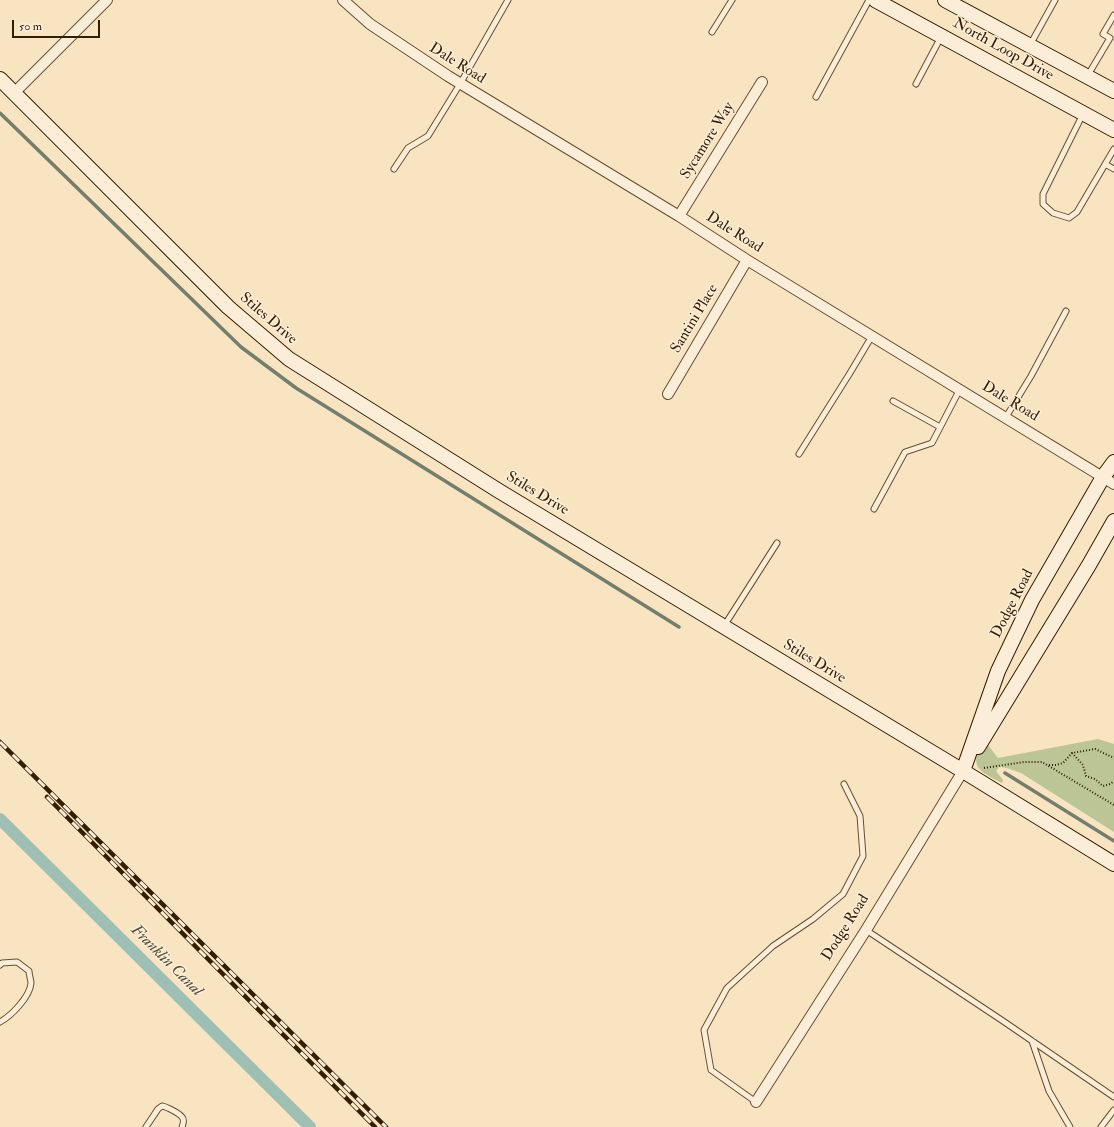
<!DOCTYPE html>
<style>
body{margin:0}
#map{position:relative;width:1114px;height:1127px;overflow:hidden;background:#f9e4c2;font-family:"IM FELL Double Pica",serif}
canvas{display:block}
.scale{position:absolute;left:12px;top:20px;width:88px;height:18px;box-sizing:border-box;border:2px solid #341d00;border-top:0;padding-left:5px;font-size:12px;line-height:14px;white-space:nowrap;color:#341d00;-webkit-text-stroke:3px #fbedd7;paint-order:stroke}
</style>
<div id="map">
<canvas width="1114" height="1127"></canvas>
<div class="scale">50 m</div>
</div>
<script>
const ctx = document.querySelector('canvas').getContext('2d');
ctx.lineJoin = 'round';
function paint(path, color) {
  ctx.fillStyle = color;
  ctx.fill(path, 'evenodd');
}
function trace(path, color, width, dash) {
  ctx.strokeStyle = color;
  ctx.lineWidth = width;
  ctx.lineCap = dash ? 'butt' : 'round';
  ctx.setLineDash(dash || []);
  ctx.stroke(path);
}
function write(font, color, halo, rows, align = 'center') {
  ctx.font = font + ' "IM FELL Double Pica",serif';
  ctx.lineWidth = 3;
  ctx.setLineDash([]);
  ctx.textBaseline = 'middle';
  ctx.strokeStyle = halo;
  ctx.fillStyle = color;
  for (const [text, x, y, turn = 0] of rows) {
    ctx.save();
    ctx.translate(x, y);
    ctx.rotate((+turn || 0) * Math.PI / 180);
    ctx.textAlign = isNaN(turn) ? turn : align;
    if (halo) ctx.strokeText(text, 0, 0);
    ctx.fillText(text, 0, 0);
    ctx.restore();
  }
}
const green = new Path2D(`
 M1098,739L1114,744V832L1021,773L1007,768L999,767L996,771L1003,780L1002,783C990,776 972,771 977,755C978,750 983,745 985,741L998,758Z`);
const stream = new Path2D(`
 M0,113L241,347L296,388L679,627
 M1005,773L1114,841`);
const canal = new Path2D(`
 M0,819L310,1127`);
const path = new Path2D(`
 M1072,753L1083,765L1086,776L1095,779L1103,786L1110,784L1114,781
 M1049,765H1056L1063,763L1072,753L1095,749L1114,758
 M984,768L1024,762H1042L1114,805`);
const lane = new Path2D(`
 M712,32L732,0
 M1030,45L1055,0
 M1088,75L1110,38L1103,34L1114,15
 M916,84L941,37
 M816,97L869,0
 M1083,114L1043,194V204L1053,213L1069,218L1077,212L1114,149
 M1105,164L1114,169
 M394,169L408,148L428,136L460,84L508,0
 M893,401L940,427
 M1006,417L1031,376L1066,311
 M799,454L850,373L872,336
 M874,509L905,452L932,443L960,389
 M724,626L777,543
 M866,930L1003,1021L1114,1097
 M0,965L2,963L17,962L29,971C29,975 31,980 31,983C30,997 11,1016 0,1022
 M1032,1041L1049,1091L1070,1127
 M756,1102L711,1070L704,1030L727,988L773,946L813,919L843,894L863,856L860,816L844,784
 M146,1127L158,1109L162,1106C167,1107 179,1113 182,1117C185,1120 183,1124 182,1127
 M1101,1127L1114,1110`);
const street = new Path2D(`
 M343,0L370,24L448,76L679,216L747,260L1114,484
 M14,93L107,0
 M679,216L762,82
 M668,394L747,260
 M756,1102L866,930L963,771`);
const secondary = new Path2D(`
 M875,0L1114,130
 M945,0L1114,91
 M0,79L228,307L289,359L499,491L963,771L1114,864
 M978,747L1089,565L1114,521
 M963,771L998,671L1032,600L1103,477L1114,462`);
const rail = new Path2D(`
 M0,742L386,1127
 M47,797L375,1127`);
const streetNames = [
 ["North Loop Drive",1003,50,29],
 ["Dale Road",457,64,32],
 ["Sycamore Way",708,141,-58],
 ["Dale Road",734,233,32],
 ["Stiles Drive",268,319,41],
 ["Santini Place",695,319,-59],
 ["Dale Road",1010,402,31],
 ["Stiles Drive",537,494,31],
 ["Dodge Road",1013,604,-63],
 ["Stiles Drive",814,662,31],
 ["Dodge Road",846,928,-58]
];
const waterNames = [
 ["Franklin Canal",166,961,45]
];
paint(green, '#bbc595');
trace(stream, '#747e6c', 3.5);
trace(canal, '#9ebfb4', 12);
trace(lane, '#654f30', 7);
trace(street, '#654f30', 12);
trace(secondary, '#341d00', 16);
trace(path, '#341d00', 2, [1, 2]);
trace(lane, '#fbedd7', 5);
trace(street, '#fbedd7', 10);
trace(secondary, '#fbedd7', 14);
trace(rail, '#341d00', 4.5);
trace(rail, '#fbedd7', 3, [9]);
write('15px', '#341d00', '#fbedd7', streetNames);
write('italic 16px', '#544e36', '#fbedd7', waterNames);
</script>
